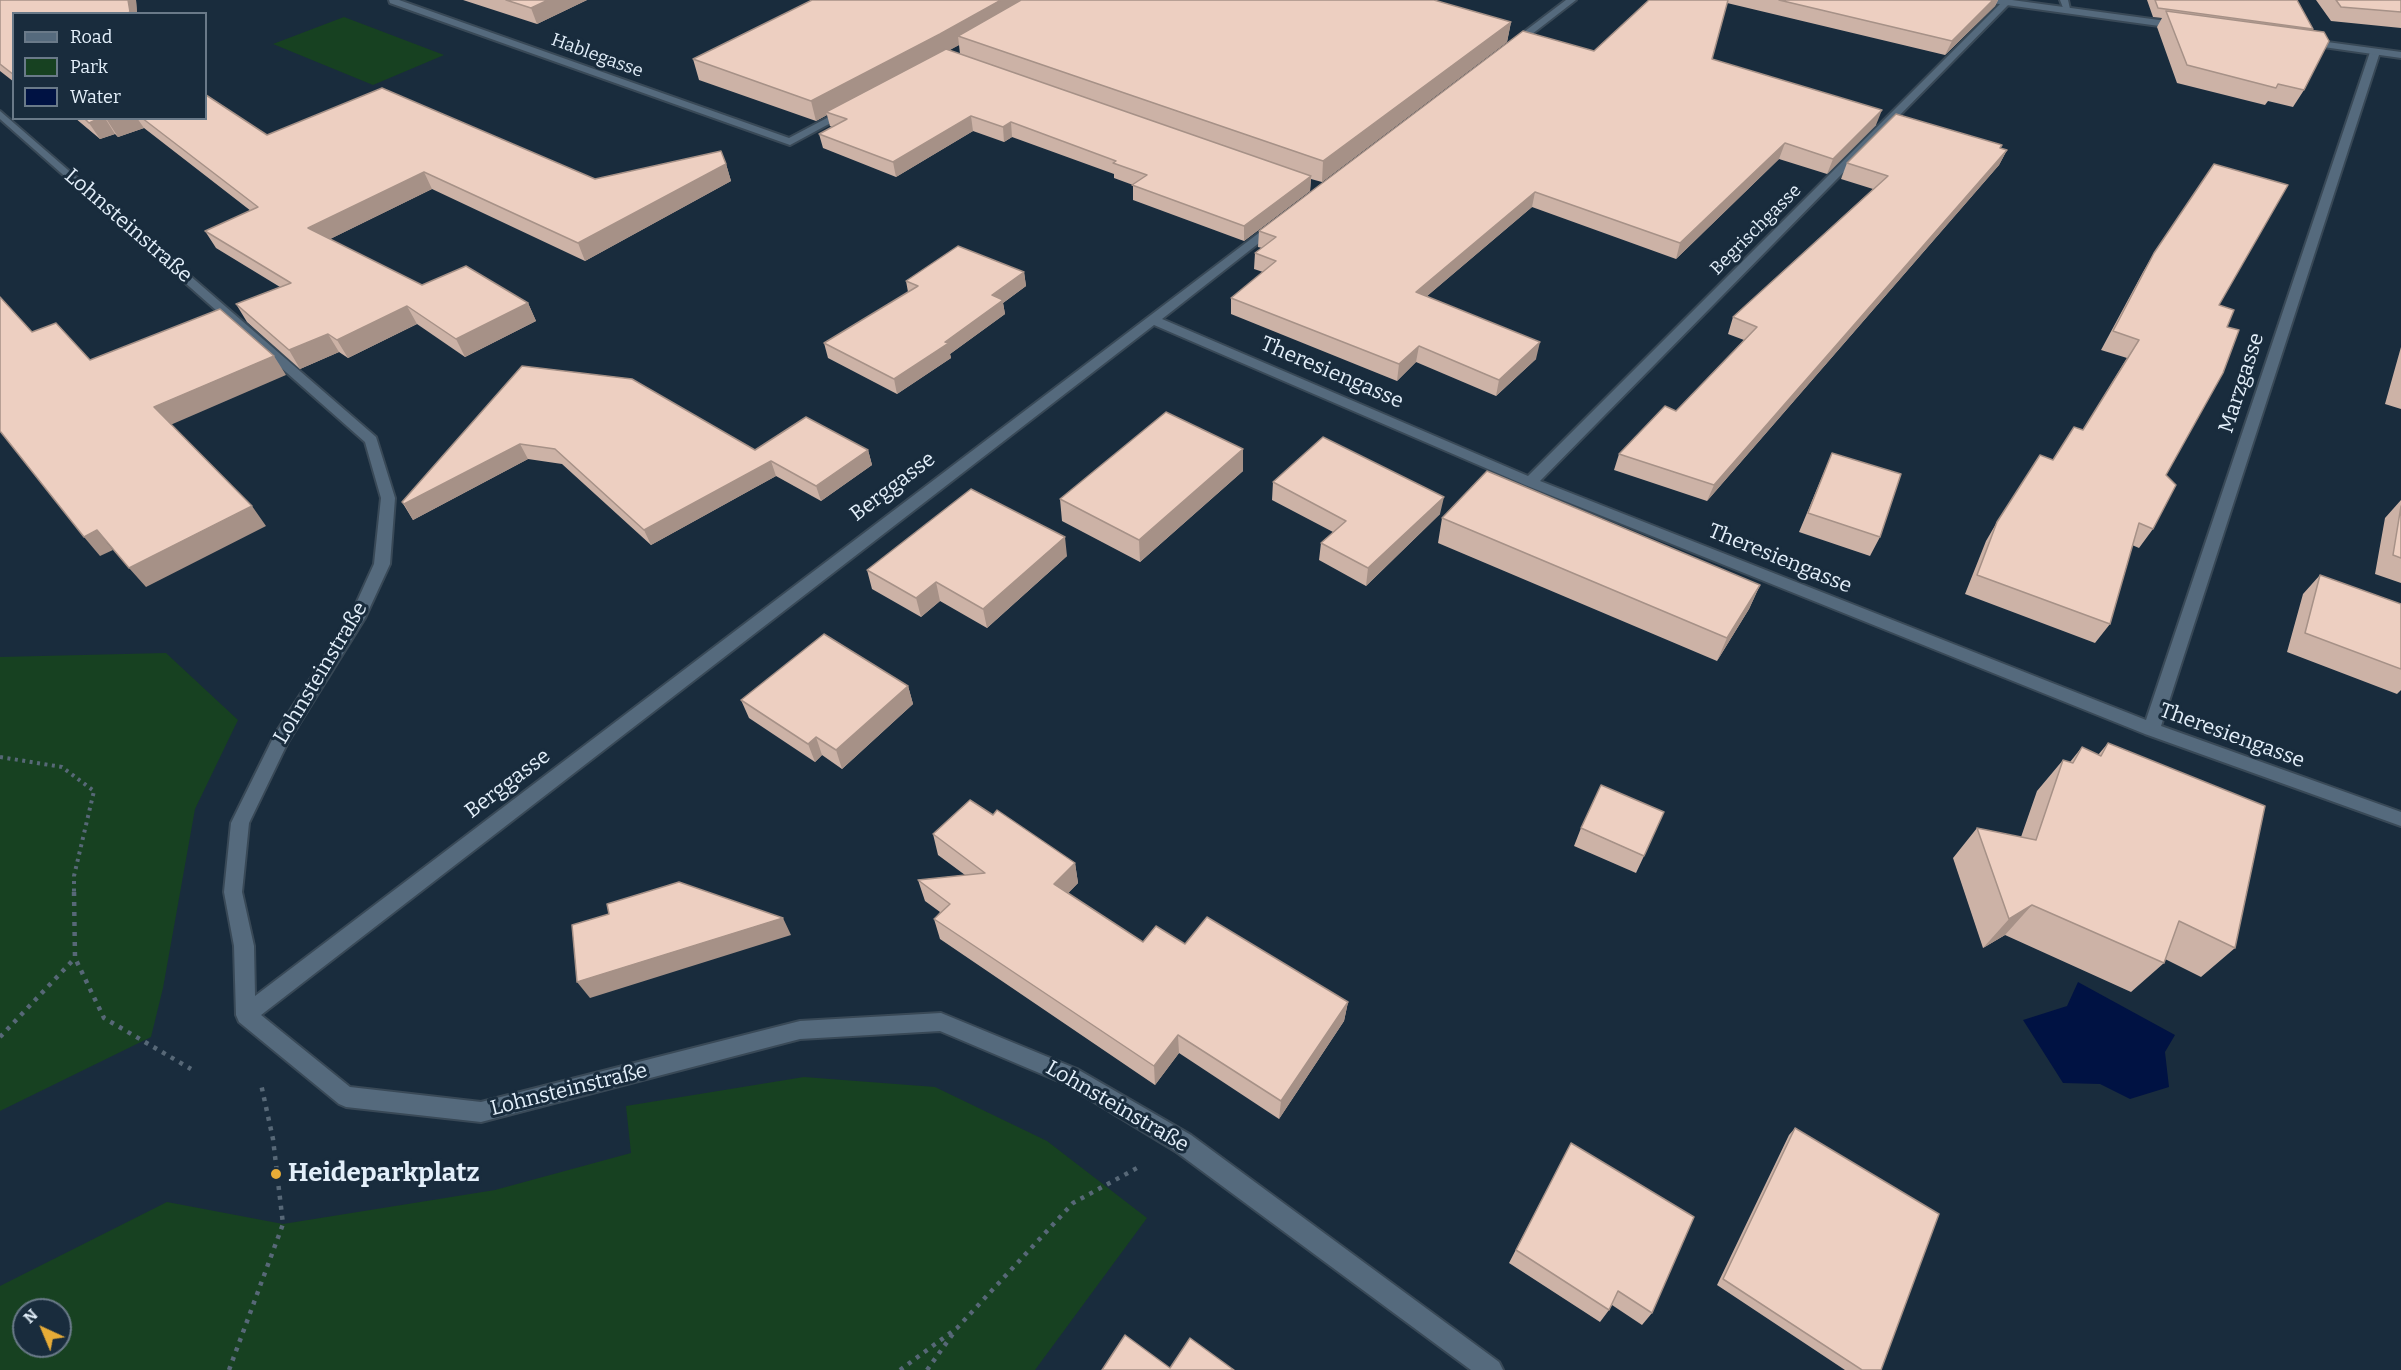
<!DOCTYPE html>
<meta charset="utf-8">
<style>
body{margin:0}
#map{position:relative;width:2401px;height:1370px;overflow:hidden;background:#192c3d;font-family:Bitter,serif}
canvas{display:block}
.legend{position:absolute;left:12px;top:12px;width:195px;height:108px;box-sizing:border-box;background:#192c3d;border:2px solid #6a7a89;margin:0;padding:8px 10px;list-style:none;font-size:18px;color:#e3effa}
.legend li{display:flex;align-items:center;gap:12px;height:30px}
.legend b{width:30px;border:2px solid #6a7a89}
.north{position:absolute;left:12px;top:1298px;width:60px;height:60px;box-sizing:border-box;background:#192c3d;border:2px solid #6a7a89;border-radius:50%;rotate:316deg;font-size:16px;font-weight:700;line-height:24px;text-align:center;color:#e3effa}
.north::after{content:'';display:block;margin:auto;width:21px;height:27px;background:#e7ac37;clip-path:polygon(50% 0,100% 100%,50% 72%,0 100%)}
</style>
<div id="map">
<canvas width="2401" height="1370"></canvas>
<ul class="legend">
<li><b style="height:8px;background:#556a7d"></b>Road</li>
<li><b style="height:16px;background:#174121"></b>Park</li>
<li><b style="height:16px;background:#001243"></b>Water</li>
</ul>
<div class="north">N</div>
</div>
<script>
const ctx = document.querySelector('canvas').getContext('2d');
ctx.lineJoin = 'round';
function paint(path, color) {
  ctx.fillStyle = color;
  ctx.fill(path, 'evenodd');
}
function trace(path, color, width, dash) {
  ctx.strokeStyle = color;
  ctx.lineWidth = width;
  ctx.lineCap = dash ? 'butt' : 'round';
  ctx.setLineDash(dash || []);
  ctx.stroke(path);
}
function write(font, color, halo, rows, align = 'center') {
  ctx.font = font + ' Bitter,serif';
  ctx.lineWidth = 6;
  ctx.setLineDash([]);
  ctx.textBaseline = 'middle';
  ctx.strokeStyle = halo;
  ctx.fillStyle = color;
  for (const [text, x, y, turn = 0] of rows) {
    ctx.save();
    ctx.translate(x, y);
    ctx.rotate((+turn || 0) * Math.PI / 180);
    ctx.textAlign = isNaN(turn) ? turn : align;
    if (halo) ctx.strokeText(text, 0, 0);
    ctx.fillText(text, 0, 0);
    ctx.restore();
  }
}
const green = new Path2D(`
 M344,17L444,55L373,85L273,44Z
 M166,653L238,720L195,809L163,988L151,1037L0,1111V657Z
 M804,1077L935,1087L1047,1141L1147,1218L1035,1370H0V1286L167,1202L283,1224L495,1190L631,1153L626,1106ZM24,1310H60V1346H24Z`);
const water = new Path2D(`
 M2078,982L2175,1035L2165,1052L2169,1087L2130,1099L2100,1084L2063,1083L2023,1020L2067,1006Z`);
const pathFar1 = new Path2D(`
 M0,757L62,767L94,791L74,876V893`);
const path = new Path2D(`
 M74,892L75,958L104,1018L191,1069
 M0,1037L75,958
 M229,1370L283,1224L273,1139L261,1084
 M900,1370L957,1328L1073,1203L1137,1168
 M927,1370L955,1331`);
const minor = new Path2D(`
 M389,0H399L789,138L844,109L853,111L790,145L390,3Z
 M1566,0H1576L1514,48H1508V44Z
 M2004,0L2011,2L1540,481L2146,720L2370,52L2378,50L2380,52L2161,726L2401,812V826L2145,734L1525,485L1154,325L261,1015L350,1087L481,1102L800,1021L941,1013L1077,1069L1191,1135L1499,1362L1503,1370H1471L1175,1151L1063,1083L940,1031L800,1039L481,1122L346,1107L339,1104L239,1022L236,1015L234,946L224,892L231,823L275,734L350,617L374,564L381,498L365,442L0,119V111L376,437L395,498L390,564L365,618L288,742L249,823L242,892L254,946L255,996L1272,223H1280L1282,225L1162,319L1528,476Z
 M2060,0H2068L2071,13H2065Z`);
const secondary = new Path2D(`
 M1988,0H2012L2181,23L2186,26L2181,29L1992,3Z
 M2305,39L2401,52V58L2302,44V40Z`);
const wall = new Path2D(`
 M0,0H136L137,14H14V82L0,71Z
 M463,0H587L537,24Z
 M812,0L1511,22L1507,42L1322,182L1311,179L1310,191L1244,241L1133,200V185L1114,178V174L1012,137L1004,142L973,131L896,177L823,148L819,134L832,127L830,126L827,115L816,121L699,80L693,59ZM959,45L960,54L949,50Z
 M1649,0H1998L1995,6L1945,55L1727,3L1712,59L1876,125L1827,174L1779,159L1676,259L1532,207L1427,296L1536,359L1496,396L1416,362L1397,381L1231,314V298L1263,272L1254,269L1255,253L1262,248L1258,247L1259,231L1594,51Z
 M2147,0H2297L2313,29L2312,30L2304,90L2293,107L2268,101L2265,105L2177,83L2157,27L2162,18L2153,17Z
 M2316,0H2401V28L2331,21Z
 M75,118H206L267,135L595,179L726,164L731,181L585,261L432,189L330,239L422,285L528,303L536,321L465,357L417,324L348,358L339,352L300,369L247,322L236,304L280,287L216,248L205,231L251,211L144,128L118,137L115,134L100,139Z
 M2000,148L2007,150L1999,165L1707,501L1614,470L1619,454L1676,411L1744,340L1728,334L1733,317L1873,189L1841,179L1847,163Z
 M2154,253L2219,305L2166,475L2153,529L2139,548L2132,545L2110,624L2095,643L1965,594L1986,541L1997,522L2053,460L2083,430L2127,358L2101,350L2143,272Z
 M1024,272L1026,286L1003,303L1005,314L950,354L951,358L897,394L828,358L824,343L908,292L906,281Z
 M2401,347V409L2385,404Z
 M522,366L755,450H868L872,465L821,501L776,476L651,545L562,464L528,459L413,520L402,502Z
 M1243,449V471L1140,562L1062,521L1060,499Z
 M1832,453L1880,537L1870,556L1799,532Z
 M1273,482L1440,514L1366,586L1319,560L1321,543L1333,532L1272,500Z
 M2401,500V583L2375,574L2385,518Z
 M1442,518L1760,585L1749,609L1717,661L1438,543Z
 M1067,556L987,628L940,601L921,617L872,589L867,570Z
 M2320,575L2401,604V690L2397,694L2287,652L2303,594Z
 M908,686L913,704L842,769L822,755L815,762L749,718L741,700Z
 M2108,743L2235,948L2201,977L2165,959L2164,963L2131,992L2005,935L1983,948L1953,858L1977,828L2021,837L2037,791L2063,760L2070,762L2082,747L2098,755Z
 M993,815L1075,863L1078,883L1068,893L1143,942L1185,944L1348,1002L1344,1021L1279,1119L1179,1053L1155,1085L940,939L934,919L940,912L925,901L918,880L965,875L938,855L933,834Z
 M1581,828L1644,856L1636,873L1574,846Z
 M1795,1128L1881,1370H1845L1717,1285L1789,1135Z
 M1571,1143L1652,1313L1642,1325L1612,1305L1609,1310L1600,1322L1509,1263Z`);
const shadedWall = new Path2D(`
 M128,0H136L137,14H126Z
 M548,0H587L537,24L531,8Z
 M1001,0H1037L958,36L959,45L943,54L826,112L827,115L816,121L811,101Z
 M1993,0H1998L1995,6L1945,55L1952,41Z
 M1511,22L1507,42L1322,182L1323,161Z
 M1882,110L1876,125L1827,174L1833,159Z
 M971,116L973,131L896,177L893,162Z
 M100,118H105L115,134L100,139L89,123Z
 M112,118H137L144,128L118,137L107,120Z
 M1011,122L1012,137L1004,142L1003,127Z
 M1785,143L1779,159L1676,259L1680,243Z
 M2007,150L1999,165L1707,501L1714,485Z
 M726,164L731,181L585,261L578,243Z
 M424,172L432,189L318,245L308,228Z
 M1311,176L1310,191L1244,241V226Z
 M1535,192L1532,207L1413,308L1416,292Z
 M1024,272L1026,286L1003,303L1005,314L950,354L951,358L897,394L894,379L945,342L992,295Z
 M528,303L536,321L465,357L456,339Z
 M407,306L417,324L348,358L337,340Z
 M328,334L339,352L300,369L289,350Z
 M1540,342L1536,359L1496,396L1499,380Z
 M1419,346L1416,362L1397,381L1399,364Z
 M274,356L286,375L168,426L154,407Z
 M520,444L528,459L413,520L404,504Z
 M1243,449V471L1140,562L1139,540Z
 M868,450L872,465L821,501L816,486Z
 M771,461L776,476L651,545L644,530Z
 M1444,497L1440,514L1366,586L1368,568Z
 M252,506L266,526L146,587L129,568Z
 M97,530L113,550L100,556L84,537Z
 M1065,537L1067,556L987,628L983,609Z
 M936,582L940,601L921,617L916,598Z
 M1760,585L1749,609L1717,661L1727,638Z
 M908,686L913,704L842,769L836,750Z
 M816,737L822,755L815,762L808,744Z
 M1075,863L1078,883L1057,905L1054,884Z
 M2032,905L2005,935L1983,948L2009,919Z
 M783,918L791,935L590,998L577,982Z
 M1348,1002L1344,1021L1279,1119L1281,1101Z
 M1178,1035L1179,1053L1155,1085L1154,1066Z`);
const building = new Path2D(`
 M0,0H128L130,12L126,14H14V75L0,64Z
 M506,0H548L531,8Z
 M812,0H1001L940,34L811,101L693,59Z
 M1021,0H1434L1511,22L1323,161L958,36Z
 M1649,0H1728L1712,59L1882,110L1833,159L1785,143L1680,243L1535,192L1416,292L1540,342L1499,380L1419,346L1399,364L1231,298L1276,261L1255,253L1276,237L1259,231L1523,31L1594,51Z
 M1779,0H1993L1952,41Z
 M2155,0H2297L2313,29L2158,8Z
 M2336,0H2401V12L2341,7Z
 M2166,11L2324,32L2329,41L2304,90L2278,84L2276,88L2187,65Z
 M946,49L1311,176L1244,226L1132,185L1147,175L1113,163L1116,161L1011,122L1003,127L971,116L893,162L819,134L847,119L826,112Z
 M382,88L595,179L721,151L726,164L578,243L424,172L308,228L422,285L466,266L528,303L456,339L407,306L337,340L328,334L289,350L236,304L291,283L205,231L258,207L142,118H206V95L267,135Z
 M1896,114L2002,145L2000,148L2007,150L1714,485L1619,454L1665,406L1676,411L1757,327L1733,317L1888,176L1847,163Z
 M84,118H100L89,123Z
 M2214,164L2288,185L2219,305L2234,310L2227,327L2239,330L2223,373L2166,475L2176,485L2153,529L2139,523L2110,624L1977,575L1997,522L2040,455L2053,460L2074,427L2083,430L2139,340L2113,331L2154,253Z
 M958,246L1024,272L992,295L1003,300L945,342L949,343L894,379L824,343L918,286L906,281Z
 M0,297L32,332L56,323L90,360L220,309L274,356L154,407L252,506L129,568L97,530L84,537L0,431Z
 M522,366L632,379L755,450L806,417L868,450L816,486L771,461L644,530L555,449L520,444L404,504L402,502Z
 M1166,412L1243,449L1139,540L1060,499Z
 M1323,437L1444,497L1368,568L1321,543L1346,521L1273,482Z
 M1832,453L1901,474L1880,537L1808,513Z
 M1487,471L1760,585L1727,638L1442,518Z
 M971,489L1065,537L983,609L936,582L916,598L867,570Z
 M2401,506V558L2393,555Z
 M2320,575L2401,604V669L2305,633Z
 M824,634L908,686L836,750L816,737L808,744L741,700Z
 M2108,743L2265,806L2235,948L2179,921L2164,963L2032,905L2009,919L1977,828L2036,840L2063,760L2073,763L2082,747L2101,756Z
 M1601,785L1664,812L1644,856L1581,828Z
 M970,800L993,815L997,810L1075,863L1054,884L1143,942L1156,926L1185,944L1207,917L1348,1002L1281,1101L1178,1035L1154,1066L934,919L950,904L918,880L985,873L933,834Z
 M679,882L783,918L577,982L572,925L609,914L607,904Z
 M1795,1128L1939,1214L1881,1370H1862L1723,1279Z
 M1571,1143L1694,1217L1652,1313L1618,1291L1609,1310L1516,1250Z
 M1125,1335L1170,1368L1190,1338L1234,1370H1102Z`);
const markers = [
 [276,1174,6,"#e7ac37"]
];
const farStreetnames = [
 ["Hablegasse",597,56,20],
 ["Begrischgasse",1756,230,-45]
];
const streetNames = [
 ["Lohnsteinstraße",128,226,41],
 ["Theresiengasse",1332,373,23],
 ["Marzgasse",2242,383,-72],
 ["Berggasse",893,487,-37],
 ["Theresiengasse",1780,559,22],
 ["Lohnsteinstraße",321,673,-59],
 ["Theresiengasse",2232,736,20],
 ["Berggasse",508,784,-37],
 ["Lohnsteinstraße",569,1090,-14],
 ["Lohnsteinstraße",1117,1107,30]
];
const nearPoinames = [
 ["Heideparkplatz",288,1174]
];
paint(green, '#174121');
paint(water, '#001243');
trace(minor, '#394957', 4);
trace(secondary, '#394957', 4);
trace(pathFar1, '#576877', 4, [3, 4.5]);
trace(path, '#576877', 4.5, [4, 6]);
paint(minor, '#556a7d');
paint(secondary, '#556a7d');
paint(wall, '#ccb2a6');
paint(shadedWall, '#a69187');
paint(building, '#edcfc1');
trace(building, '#a69187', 1.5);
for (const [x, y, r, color] of markers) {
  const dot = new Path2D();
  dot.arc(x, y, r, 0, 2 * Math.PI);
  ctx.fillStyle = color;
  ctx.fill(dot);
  trace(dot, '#192c3d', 2);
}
write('18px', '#e3effa', '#192c3d', farStreetnames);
write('21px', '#e3effa', '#192c3d', streetNames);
write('bold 26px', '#e3effa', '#192c3d', nearPoinames, 'left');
</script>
